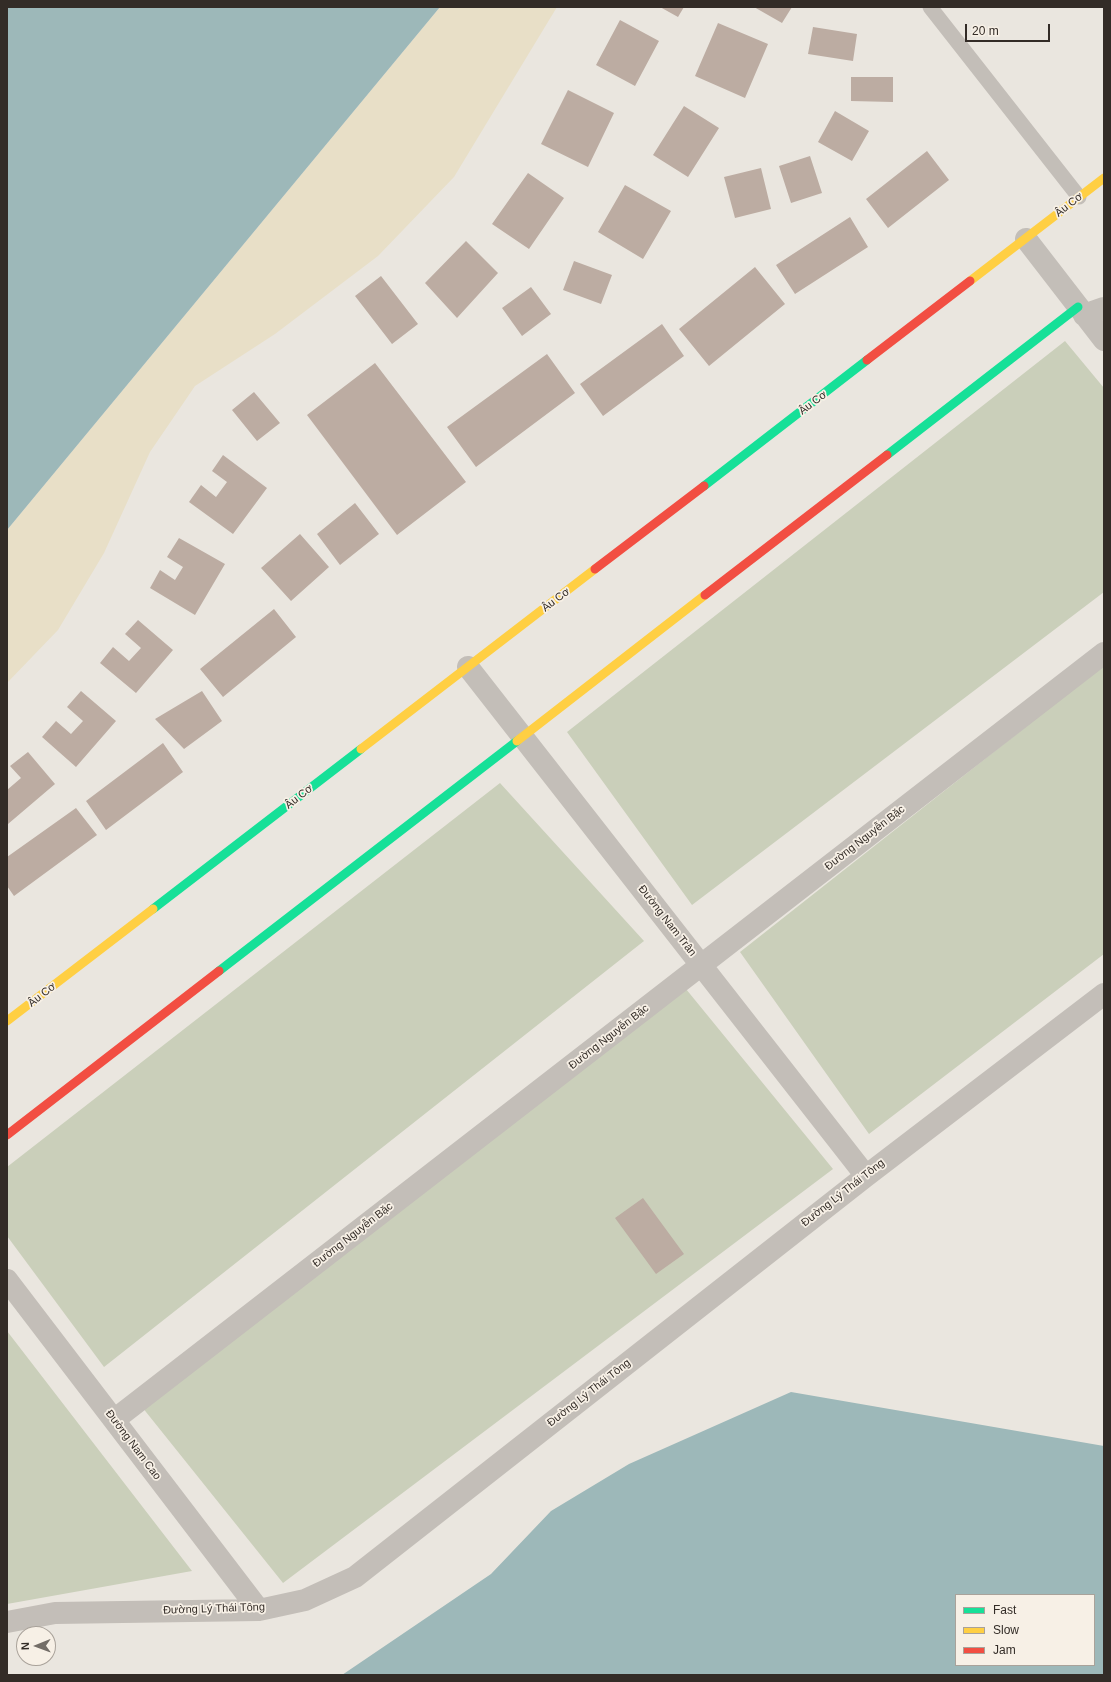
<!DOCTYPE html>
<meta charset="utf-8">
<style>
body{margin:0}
#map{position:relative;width:1111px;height:1682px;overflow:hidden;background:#eae6df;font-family:Arial,sans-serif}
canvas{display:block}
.frame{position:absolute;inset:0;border:8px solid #332c27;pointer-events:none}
.legend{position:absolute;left:955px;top:1594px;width:140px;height:72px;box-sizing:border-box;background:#f7f0e6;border:1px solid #a9a29a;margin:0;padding:5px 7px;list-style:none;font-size:12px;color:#332c27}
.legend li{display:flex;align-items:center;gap:8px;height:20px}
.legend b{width:20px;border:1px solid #a9a29a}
.north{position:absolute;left:16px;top:1626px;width:40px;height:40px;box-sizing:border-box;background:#f7f0e6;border:1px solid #a9a29a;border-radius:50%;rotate:269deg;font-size:11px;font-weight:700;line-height:16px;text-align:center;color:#332c27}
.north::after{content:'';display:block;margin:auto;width:14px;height:18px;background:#736d67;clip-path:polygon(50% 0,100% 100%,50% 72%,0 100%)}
.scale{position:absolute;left:965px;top:24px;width:85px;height:18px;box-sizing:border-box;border:2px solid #332c27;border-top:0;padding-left:5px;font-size:12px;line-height:14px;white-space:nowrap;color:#332c27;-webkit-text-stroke:3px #f7f0e6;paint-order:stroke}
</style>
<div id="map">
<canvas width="1111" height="1682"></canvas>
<div class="frame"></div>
<ul class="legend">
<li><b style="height:5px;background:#16e098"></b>Fast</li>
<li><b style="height:5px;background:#ffcf43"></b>Slow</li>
<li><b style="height:5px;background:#f24e42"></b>Jam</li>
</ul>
<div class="north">N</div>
<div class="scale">20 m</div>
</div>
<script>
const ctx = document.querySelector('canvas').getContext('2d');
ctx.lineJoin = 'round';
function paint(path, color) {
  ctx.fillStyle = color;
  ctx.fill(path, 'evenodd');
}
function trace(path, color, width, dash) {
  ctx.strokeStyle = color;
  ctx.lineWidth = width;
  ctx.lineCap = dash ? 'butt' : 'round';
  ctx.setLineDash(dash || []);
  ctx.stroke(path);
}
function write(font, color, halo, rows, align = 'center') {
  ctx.font = font + ' Arial,sans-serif';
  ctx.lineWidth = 3.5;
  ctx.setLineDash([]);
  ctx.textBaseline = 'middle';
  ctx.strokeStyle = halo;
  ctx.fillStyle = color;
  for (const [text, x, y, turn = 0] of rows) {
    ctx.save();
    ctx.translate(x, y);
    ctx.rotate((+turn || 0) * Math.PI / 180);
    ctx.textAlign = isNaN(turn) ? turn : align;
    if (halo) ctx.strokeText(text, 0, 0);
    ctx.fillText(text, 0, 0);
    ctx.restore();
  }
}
const green = new Path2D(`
 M1065,341L1104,388V592L692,905L567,732Z
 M1104,665V954L869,1134L740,952Z
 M500,783L644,941L104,1367L7,1236V1167Z
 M677,978L833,1169L283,1583L142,1407Z
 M7,1331L192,1571L7,1604Z`);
const sand = new Path2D(`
 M440,7H557L454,177L378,256L275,334L195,386L150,452L104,553L58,630L7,683V530Z`);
const water = new Path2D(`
 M7,7H440L7,530Z
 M791,1392L1104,1446V1675H342L491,1574L551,1511L629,1464ZM956,1595H1094V1665H956Z`);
const building = new Path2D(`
 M660,7H684L678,17Z
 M754,7H792L782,23Z
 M620,20L659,41L635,86L596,65Z
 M718,23L768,44L745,98L695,76Z
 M813,27L857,34L853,61L808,54Z
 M851,77H893V102L851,101Z
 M568,90L614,113L588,167L541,144Z
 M684,106L719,128L688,177L653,155Z
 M835,111L869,131L852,161L818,142Z
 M927,151L949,180L888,228L866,199Z
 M810,156L822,193L791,203L779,166Z
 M761,168L771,209L735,218L724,177Z
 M528,173L564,198L529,249L492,224Z
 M625,185L671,211L643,259L598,232Z
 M850,217L868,247L795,294L776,265Z
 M466,241L498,273L457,318L425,283Z
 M574,261L612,275L601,304L563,290Z
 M755,267L785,304L709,366L679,329Z
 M381,276L418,324L392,344L355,296Z
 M531,287L551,314L522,336L502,308Z
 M662,324L684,356L603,416L580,384Z
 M547,354L575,393L476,467L447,427Z
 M375,363L466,482L397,535L307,415Z
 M254,392L280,423L257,441L232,410Z
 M223,455L267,488L233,534L189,502L201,485L216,497L227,482L212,471Z
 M355,503L379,534L340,565L317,534Z
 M300,534L329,567L291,601L261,568Z
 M179,538L225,564L195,615L150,588L160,570L175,580L183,567L167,557Z
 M274,609L296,637L223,697L200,669Z
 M138,620L173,650L136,693L100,663L113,647L129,661L141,648L125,634Z
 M81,691L116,721L76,767L42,737L56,721L71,734L83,721L67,707Z
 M202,691L222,721L184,749L155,719Z
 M163,743L183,772L106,830L86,801Z
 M28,752L55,784L8,824L7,790L21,778L10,766Z
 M76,808L97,835L14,896L7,886V857Z
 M643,1198L684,1254L656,1274L615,1218Z`);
const lane = new Path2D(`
 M930,7L1079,197`);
const street = new Path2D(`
 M1026,239L1104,340
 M1084,315L1104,308
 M468,667L866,1176
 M7,1280L259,1610
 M114,1420L1104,653
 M7,1622L55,1613L259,1610L305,1600L355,1577L866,1176L1104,994`);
const fast = new Path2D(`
 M887,455L1078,307
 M704,486L867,360
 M153,909L361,749
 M219,971L517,741`);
const slow = new Path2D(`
 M970,281L1104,178
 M517,741L705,595
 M361,749L595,569
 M7,1021L153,909`);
const jam = new Path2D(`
 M867,360L970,281
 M595,569L704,486
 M705,595L887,455
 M7,1135L219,971`);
const streetNames = [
 ["Âu Cơ",1069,205,-38],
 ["Âu Cơ",813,403,-37],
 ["Âu Cơ",556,600,-37],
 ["Âu Cơ",299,797,-38],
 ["Đường Nguyễn Bặc",865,838,-38],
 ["Đường Nam Trân",667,921,52],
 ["Âu Cơ",42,995,-38],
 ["Đường Nguyễn Bặc",609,1037,-38],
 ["Đường Lý Thái Tông",843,1193,-38],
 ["Đường Nguyễn Bặc",353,1235,-38],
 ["Đường Lý Thái Tông",589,1393,-38],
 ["Đường Nam Cao",133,1445,53],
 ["Đường Lý Thái Tông",214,1609,-2]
];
paint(green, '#cacfba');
paint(sand, '#e8dfc7');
paint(water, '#9db8b9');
paint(building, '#bcaca2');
trace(lane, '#c3beb8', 15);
trace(street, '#c3beb8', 22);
trace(fast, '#16e098', 9);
trace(slow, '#ffcf43', 9);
trace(jam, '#f24e42', 9);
write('11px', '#332c27', '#f7f0e6', streetNames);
</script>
